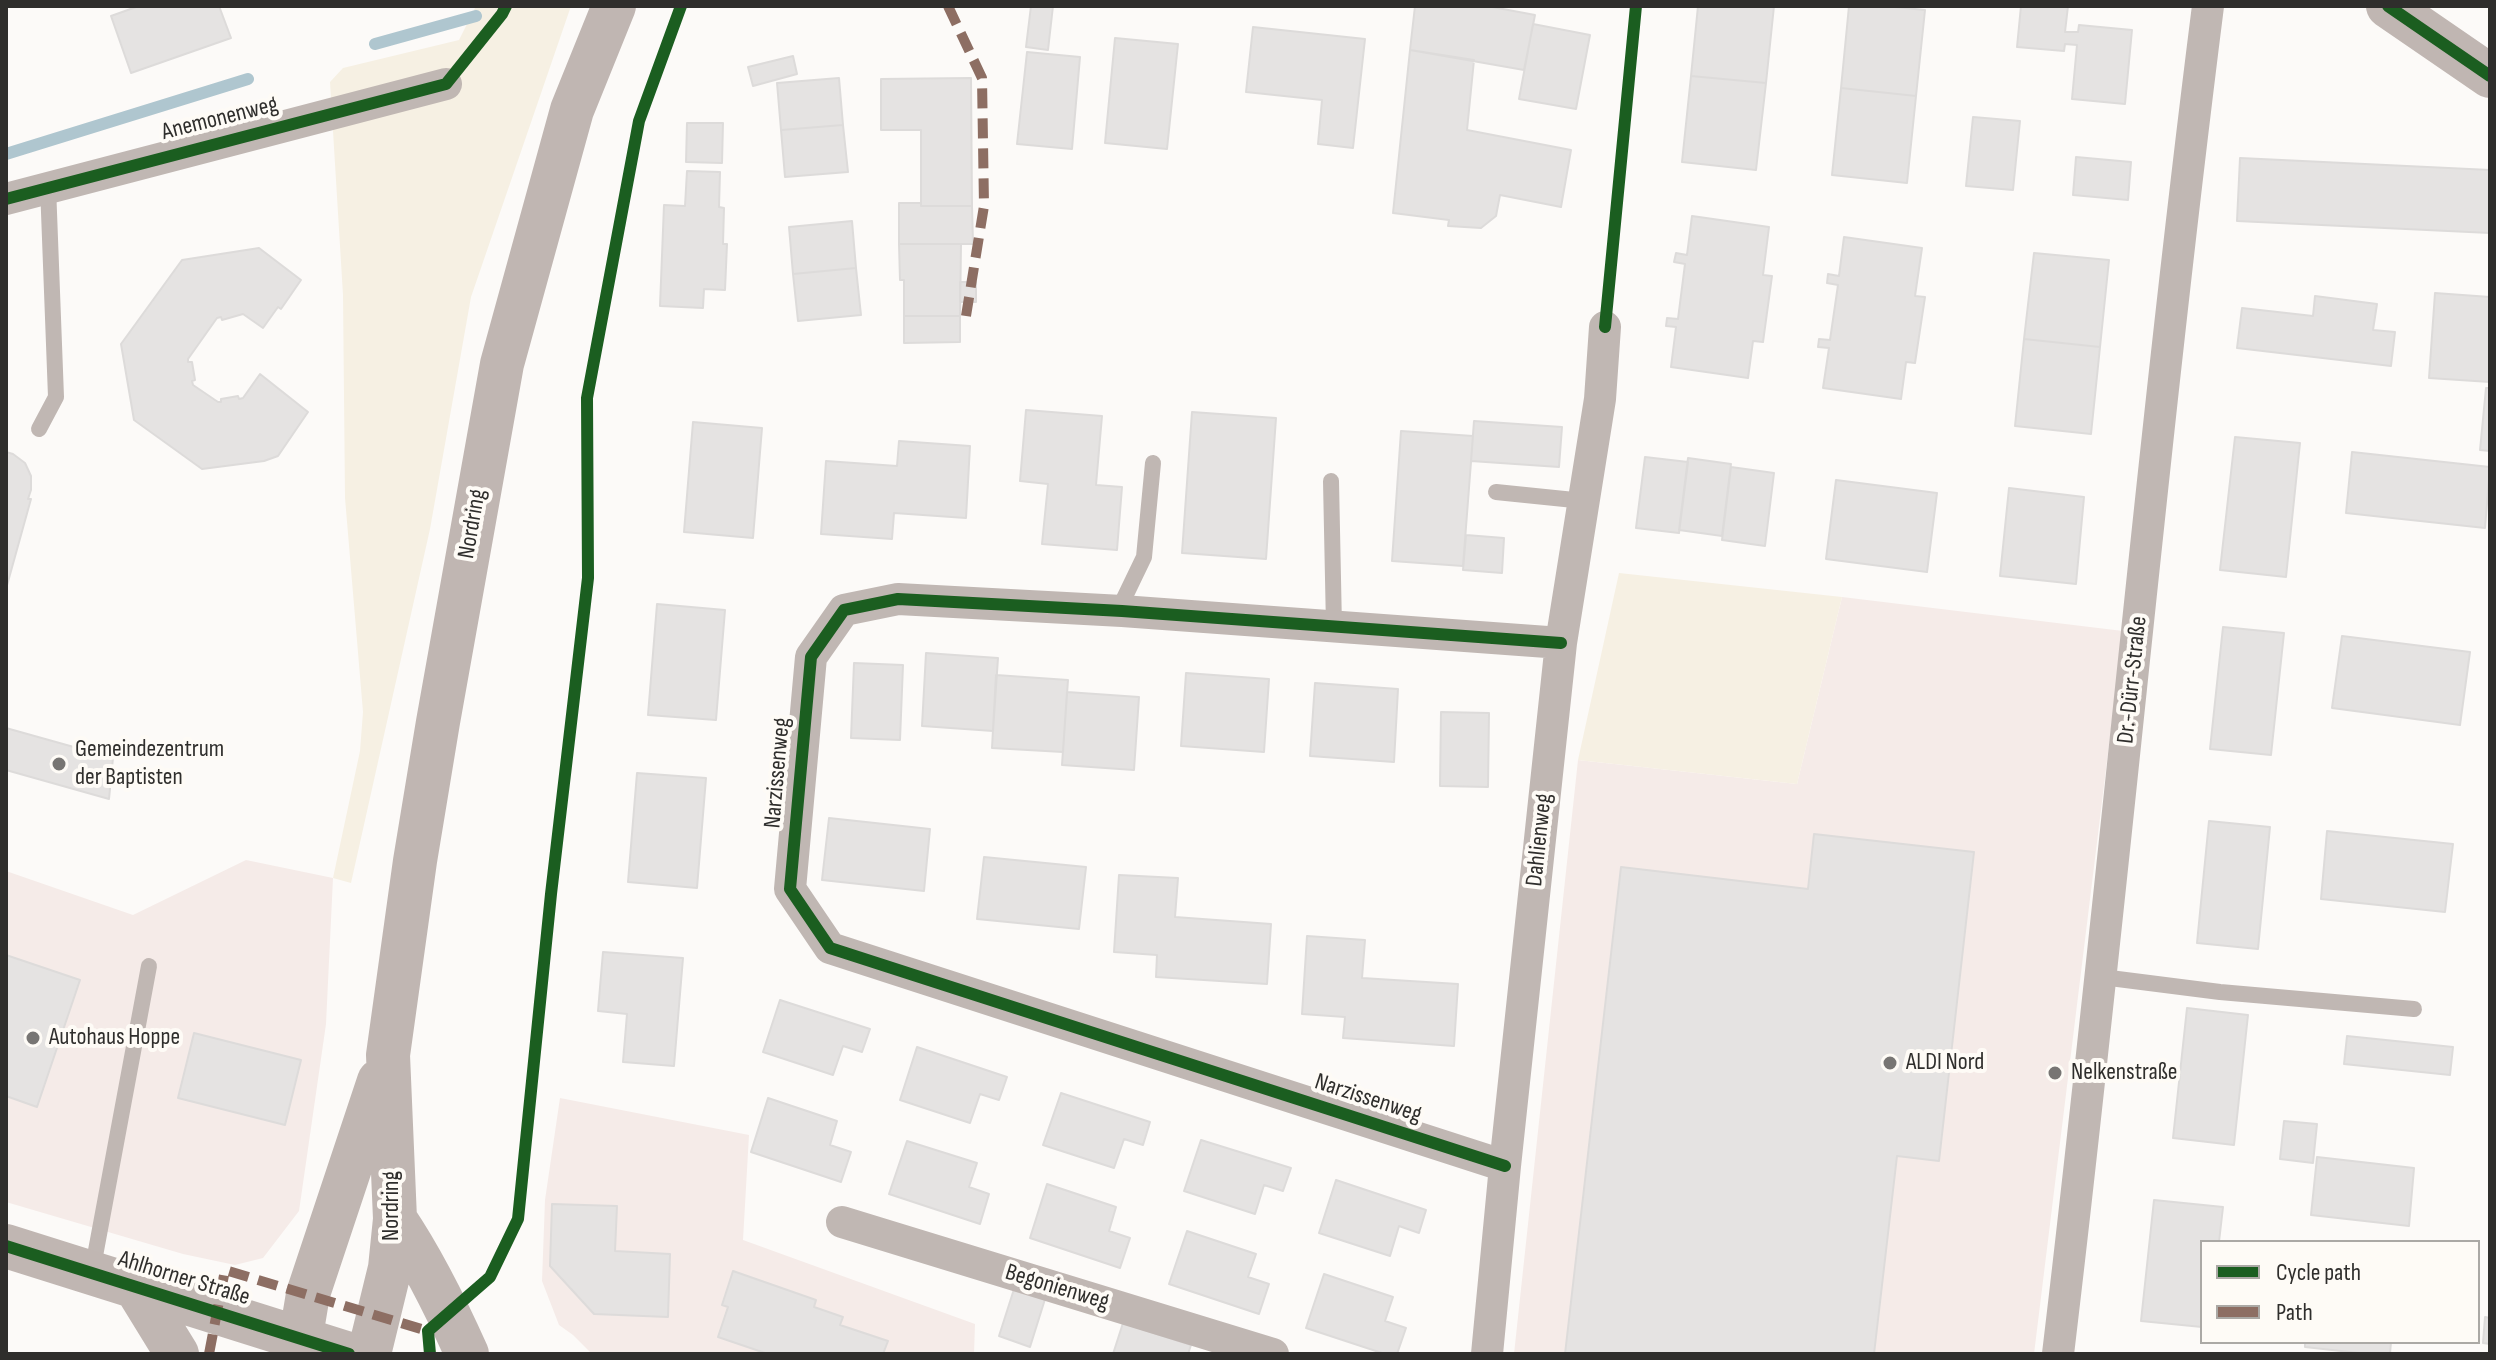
<!DOCTYPE html>
<meta charset="utf-8">
<style>
body{margin:0}
#map{position:relative;width:2496px;height:1360px;overflow:hidden;background:#fcfaf8;font-family:"Sofia Sans Condensed",sans-serif}
canvas{display:block}
.frame{position:absolute;inset:0;border:8px solid #2f2e2c;pointer-events:none}
.legend{position:absolute;left:2200px;top:1240px;width:280px;height:104px;box-sizing:border-box;background:#fefbf6;border:2px solid #aba9a5;margin:0;padding:10px 14px;list-style:none;font-size:24px;color:#2f2e2c}
.legend li{display:flex;align-items:center;gap:16px;height:40px}
.legend b{width:40px;border:2px solid #aba9a5}
</style>
<div id="map">
<canvas width="2496" height="1360"></canvas>
<div class="frame"></div>
<ul class="legend">
<li><b style="height:10px;background:#1b5e20"></b>Cycle path</li>
<li><b style="height:10px;background:#8d6e63"></b>Path</li>
</ul>
</div>
<script>
const ctx = document.querySelector('canvas').getContext('2d');
ctx.lineJoin = 'round';
function paint(path, color) {
  ctx.fillStyle = color;
  ctx.fill(path, 'evenodd');
}
function trace(path, color, width, dash) {
  ctx.strokeStyle = color;
  ctx.lineWidth = width;
  ctx.lineCap = dash ? 'butt' : 'round';
  ctx.setLineDash(dash || []);
  ctx.stroke(path);
}
function write(font, color, halo, rows, align = 'center') {
  ctx.font = font + ' "Sofia Sans Condensed",sans-serif';
  ctx.lineWidth = 8;
  ctx.setLineDash([]);
  ctx.textBaseline = 'middle';
  ctx.strokeStyle = halo;
  ctx.fillStyle = color;
  for (const [text, x, y, turn = 0] of rows) {
    ctx.save();
    ctx.translate(x, y);
    ctx.rotate((+turn || 0) * Math.PI / 180);
    ctx.textAlign = isNaN(turn) ? turn : align;
    if (halo) ctx.strokeText(text, 0, 0);
    ctx.fillText(text, 0, 0);
    ctx.restore();
  }
}
const commercial = new Path2D(`
 M1842,597L2123,631L2034,1354H1514L1578,760L1797,784Z
 M246,860L333,878L326,1024L299,1211L263,1258L235,1265L183,1254L6,1202V871L133,915Z
 M560,1098L749,1135L743,1240L975,1324L974,1354H592L573,1335L559,1325L542,1281L545,1200Z`);
const green = new Path2D(`
 M476,6H571L471,297L430,529L351,883L333,878L360,751L363,712L345,498L343,295L330,82L343,68L459,40Z
 M1619,573L1842,597L1797,784L1578,760Z`);
const stream = new Path2D(`
 M375,44L476,16
 M6,154L248,79`);
const building = new Path2D(`
 M139,6H219L231,38L131,73L111,16Z
 M1031,6H1053L1048,50L1026,47Z
 M1415,6H1487L1535,15L1524,70L1410,50Z
 M1698,6H1774L1766,83L1691,76Z
 M1849,6H1885L1925,10L1916,96L1841,88Z
 M2021,6H2068L2065,32H2078L2079,25L2132,30L2125,104L2072,99L2077,45L2065,44L2064,51L2017,47Z
 M1533,24L1590,35L1576,109L1519,99Z
 M1253,27L1365,39L1353,148L1318,144L1322,100L1246,92Z
 M1115,38L1178,44L1167,149L1105,143Z
 M1410,50L1474,60L1467,130L1571,150L1561,207L1500,195L1496,216L1481,228L1448,226L1449,220L1393,213Z
 M1027,52L1080,57L1072,149L1017,144Z
 M793,56L797,74L753,86L748,67Z
 M1691,76L1766,83L1756,170L1682,162Z
 M839,78L843,125L781,130L777,83Z
 M971,78L972,206H921V130H881V79Z
 M1841,88L1916,96L1907,183L1832,175Z
 M1973,117L2020,121L2013,190L1966,186Z
 M687,123H723L722,163L686,162Z
 M843,125L848,172L785,177L781,130Z
 M2076,157L2131,162L2128,200L2073,195Z
 M2240,158L2490,170V233L2237,221Z
 M687,171L720,172L719,207L724,208L723,244H727L725,290L704,289L703,308L660,306L664,205L685,206Z
 M899,203H921V206H972L973,244H899Z
 M1692,216L1769,227L1763,275L1772,276L1763,342L1753,341L1748,378L1671,367L1676,327L1666,326L1667,318L1678,319L1685,264L1674,262L1676,253L1687,255Z
 M852,221L856,268L793,274L789,227Z
 M1844,237L1922,248L1915,296L1925,297L1915,363L1906,362L1901,399L1823,388L1829,348L1818,347L1819,339L1830,340L1838,285L1827,283L1828,274L1839,276Z
 M899,244H961L960,316H904V280H900Z
 M259,248L301,280L281,309L278,307L263,328L243,314L222,320L221,317L217,318L188,359V362H192L195,380L192,381L193,385L218,402H221V399L238,396L239,399L243,398L260,374L308,412L278,456L264,461L202,469L134,420L121,344L182,260Z
 M2034,253L2109,260L2100,347L2024,339Z
 M856,268L861,315L798,321L793,274Z
 M960,282H976V302H960Z
 M2435,293L2490,297V382L2429,378Z
 M2315,296L2377,304L2373,330L2395,332L2391,366L2237,348L2242,308L2313,316Z
 M904,316H960V342L904,343Z
 M2024,339L2100,347L2091,434L2015,426Z
 M2486,388H2490V451L2480,450Z
 M1026,410L1102,416L1096,485L1122,487L1117,550L1042,544L1048,484L1020,481Z
 M1192,412L1276,418L1266,559L1182,553Z
 M1474,421L1562,427L1559,467L1471,461Z
 M693,422L762,428L753,538L684,532Z
 M1401,431L1473,436L1463,566L1392,561Z
 M2235,437L2300,443L2286,577L2220,570Z
 M899,441L970,446L966,518L894,513L892,539L821,534L826,461L897,466Z
 M6,452L13,454L25,463L31,476V490L28,499H31L6,589Z
 M2352,452L2490,467L2485,528L2346,513Z
 M1645,457L1688,462L1679,533L1636,528Z
 M1688,458L1731,464L1722,536L1679,530Z
 M1731,467L1774,473L1765,546L1722,540Z
 M1836,480L1937,493L1927,572L1826,559Z
 M2009,488L2084,497L2076,584L2000,576Z
 M1466,535L1504,538L1502,573L1463,570Z
 M657,604L725,610L716,720L648,715Z
 M2223,627L2284,633L2271,755L2210,749Z
 M2342,636L2470,652L2460,725L2332,708Z
 M926,653L998,658L993,731L922,726Z
 M854,663L903,665L900,740L851,738Z
 M1186,673L1269,679L1264,752L1181,746Z
 M996,675L1068,680L1063,752L992,748Z
 M1315,683L1398,689L1394,762L1310,756Z
 M1067,692L1139,697L1134,770L1062,765Z
 M1441,712L1489,713L1488,787L1440,786Z
 M6,728L113,758L109,799L6,770Z
 M637,773L706,778L697,888L628,882Z
 M829,818L930,829L924,891L822,880Z
 M2209,821L2270,827L2258,949L2197,943Z
 M2327,831L2453,844L2445,912L2321,899Z
 M1814,834L1974,852L1939,1161L1897,1156L1874,1354H1565L1621,867L1808,889Z
 M984,857L1086,867L1079,929L977,919Z
 M1119,875L1178,878L1175,917L1271,924L1267,984L1156,977L1157,955L1114,952Z
 M1307,936L1365,940L1362,978L1458,984L1454,1046L1343,1038L1345,1017L1302,1014Z
 M603,952L683,958L674,1066L623,1062L627,1014L598,1011Z
 M6,955L80,980L37,1107L6,1096Z
 M780,1000L870,1029L862,1052L843,1046L833,1075L763,1052Z
 M2187,1008L2248,1015L2234,1145L2173,1138Z
 M194,1033L301,1060L285,1125L178,1098Z
 M2347,1036L2453,1047L2450,1075L2344,1064Z
 M917,1047L1007,1077L999,1100L980,1094L970,1123L900,1100Z
 M1061,1093L1150,1122L1143,1145L1124,1139L1114,1168L1043,1145Z
 M768,1098L837,1121L830,1145L851,1152L841,1182L751,1152Z
 M2284,1121L2317,1124L2313,1163L2280,1159Z
 M1201,1140L1291,1168L1283,1191L1264,1185L1255,1214L1184,1191Z
 M907,1141L977,1163L969,1187L989,1194L980,1224L889,1194Z
 M2317,1157L2414,1168L2409,1226L2311,1215Z
 M1336,1180L1426,1210L1419,1233L1399,1226L1390,1256L1319,1233Z
 M1047,1184L1116,1207L1109,1231L1130,1238L1120,1268L1030,1238Z
 M2154,1200L2223,1207L2219,1242H2202V1327L2141,1321Z
 M552,1204L617,1206L615,1251L670,1254L668,1317L594,1314L550,1266Z
 M1187,1231L1256,1254L1248,1277L1269,1284L1259,1314L1169,1284Z
 M733,1271L816,1300L814,1307L843,1317L840,1325L888,1341L883,1354H768L718,1337L728,1307L722,1305Z
 M1324,1274L1393,1297L1385,1321L1406,1328L1397,1354H1385L1306,1328Z
 M1015,1286L1046,1296L1030,1347L999,1336Z
 M2485,1317L2490,1318V1344L2483,1343Z
 M1123,1323L1191,1345L1188,1354H1113Z
 M2305,1342H2391L2390,1354H2368L2305,1347Z`);
const lane = new Path2D(`
 M39,429L56,397L48,186
 M1331,481L1334,627
 M1496,492L1584,501
 M1118,611L1144,557L1153,463
 M2102,977L2220,992L2414,1009
 M92,1272L149,966`);
const street = new Path2D(`
 M6,199L446,84
 M1505,1166L830,948L790,889L811,657L844,610L898,599L1122,611L1561,643
 M842,1222L1273,1354
 M1487,1354L1505,1166L1561,643L1600,399L1605,327
 M2058,1354C2112,905 2151,455 2208,6`);
const secondary = new Path2D(`
 M2388,6L2490,76
 M395,1219C424,1262 446,1307 467,1354
 M6,1246L349,1354
 M137,1289L177,1354
 M298,1354L308,1294L379,1081
 M369,1354L390,1268L395,1219L388,1055L415,861L438,722L502,364L572,110L614,6`);
const quiet = new Path2D(`
 M948,6L982,78L984,206L966,316
 M209,1354L225,1270L428,1331`);
const cycleway = new Path2D(`
 M2388,6L2490,76
 M6,199L446,84L502,14L506,6
 M1605,327L1636,6
 M1505,1166L830,948L790,889L811,657L844,610L898,599L1122,611L1561,643
 M6,1246L349,1354
 M430,1354L428,1331L490,1277L518,1219L551,894L588,578L587,398L639,121L681,6`);
const markers = [
 [59,764,8,"#777573"],
 [33,1038,8,"#777573"],
 [1890,1063,8,"#777573"],
 [2055,1073,8,"#777573"]
];
const streetNames = [
 ["Anemonenweg",220,119,-14],
 ["Nordring",473,524,-80],
 ["Dr.-Dürr-Straße",2133,680,-84],
 ["Narzissenweg",778,773,-85],
 ["Dahlienweg",1540,840,-84],
 ["Narzissenweg",1368,1099,18],
 ["Nordring",392,1206,-90],
 ["Ahlhorner Straße",184,1279,17],
 ["Begonienweg",1057,1288,17]
];
const poiNames = [
 ["Gemeindezentrum",75,750],
 ["der Baptisten",75,778],
 ["Autohaus Hoppe",49,1038],
 ["ALDI Nord",1906,1063],
 ["Nelkenstraße",2071,1073]
];
paint(commercial, '#f5ebe8');
paint(green, '#f6f0e3');
trace(stream, '#afc6cf', 12);
paint(building, '#e5e3e2');
trace(building, '#dddbda', 2);
trace(lane, '#c0b7b3', 16);
trace(street, '#c0b7b3', 32);
trace(secondary, '#c0b6b2', 44);
trace(quiet, '#8d6e63', 10, [20, 10]);
trace(cycleway, '#1b5e20', 12);
for (const [x, y, r, color] of markers) {
  const dot = new Path2D();
  dot.arc(x, y, r, 0, 2 * Math.PI);
  ctx.fillStyle = color;
  ctx.fill(dot);
  trace(dot, '#fefbf6', 3);
}
write('24px', '#2f2e2c', '#fefbf6', streetNames);
write('24px', '#2f2e2c', '#fefbf6', poiNames, 'left');
</script>
